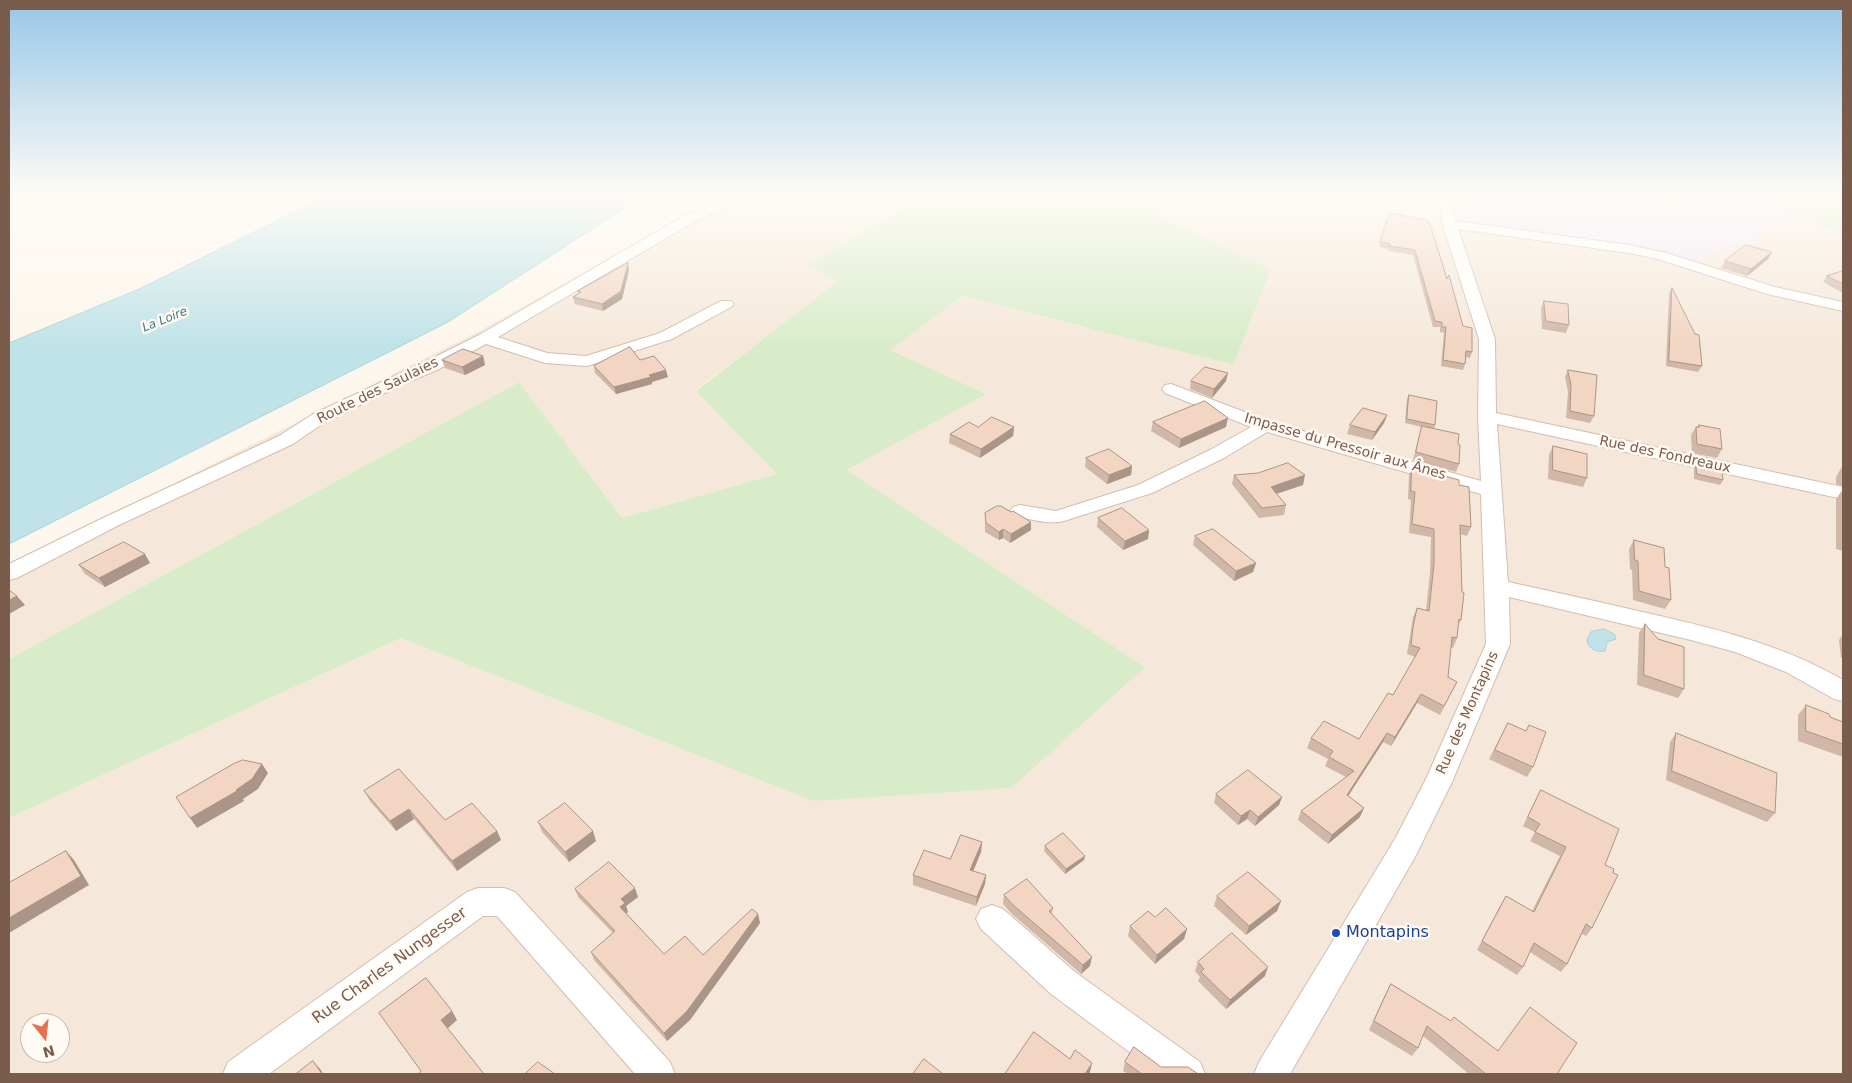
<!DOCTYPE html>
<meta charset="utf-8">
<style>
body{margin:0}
#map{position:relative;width:1852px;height:1083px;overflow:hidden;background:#fdf6ec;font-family:"DejaVu Sans",sans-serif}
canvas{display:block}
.frame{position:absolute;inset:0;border:10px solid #7a5c4d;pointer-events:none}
.north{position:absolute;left:20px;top:1013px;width:50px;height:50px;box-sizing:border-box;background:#fffaf3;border:1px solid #cabbb1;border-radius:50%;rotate:164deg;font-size:14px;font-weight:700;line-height:20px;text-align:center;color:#7a5c4d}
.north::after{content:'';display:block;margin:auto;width:18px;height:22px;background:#e76f51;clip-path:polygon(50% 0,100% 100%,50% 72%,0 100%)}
</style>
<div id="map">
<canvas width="1852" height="1083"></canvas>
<div class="frame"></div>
<div class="north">N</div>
</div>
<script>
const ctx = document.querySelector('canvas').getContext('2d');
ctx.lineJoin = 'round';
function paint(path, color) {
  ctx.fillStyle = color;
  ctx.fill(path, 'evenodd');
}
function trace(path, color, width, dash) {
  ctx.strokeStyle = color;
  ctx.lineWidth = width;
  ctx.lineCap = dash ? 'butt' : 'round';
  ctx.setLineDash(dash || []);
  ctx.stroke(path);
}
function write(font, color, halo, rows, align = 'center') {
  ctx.font = font + ' "DejaVu Sans",sans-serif';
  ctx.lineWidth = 5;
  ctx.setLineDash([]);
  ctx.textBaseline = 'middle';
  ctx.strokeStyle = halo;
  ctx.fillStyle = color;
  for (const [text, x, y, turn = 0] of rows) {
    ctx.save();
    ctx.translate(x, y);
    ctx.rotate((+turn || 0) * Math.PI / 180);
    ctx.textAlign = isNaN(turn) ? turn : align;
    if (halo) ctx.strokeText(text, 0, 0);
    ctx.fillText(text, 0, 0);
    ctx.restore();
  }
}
const residential = new Path2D(`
 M743,195H928L805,265L839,281L696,390L778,474L622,518L519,382L9,659V566L481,330L613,256Z
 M1183,195H1843V1074H9V818L401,638L813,801L1145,667L847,470L985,394L890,350L963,296L1233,365L1154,215ZM30,1023H60V1053H30Z`);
const education = new Path2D(`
 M1458,195H1843V237L1787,215L1751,241L1747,239L1695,262L1666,251L1474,224L1462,219L1457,201Z`);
const green = new Path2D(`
 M928,195H1183L1154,215L1271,269L1233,365L963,296L890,350L986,394L847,470L1145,667L1011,788L813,801L401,638L9,818V659L519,382L622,518L777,474L696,391L838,281L805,265Z
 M1809,195H1820L1843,204V234L1784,209L1777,201L1787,198Z`);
const water = new Path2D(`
 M329,195H645L448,322L9,544V343L139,289Z
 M1604,629L1614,634L1616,639L1607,642L1605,651C1598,653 1588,649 1587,640L1591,632Z`);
const minor = new Path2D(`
 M731,195H747L745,198L697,220L498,337L547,353L586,356L660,333L721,301H731L734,304L731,307L672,339L587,366L545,363L486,344L437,370L399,386L325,422L293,444L119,525L17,578L9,580V564L105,517L279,436L313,414L425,362L479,335L687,214Z
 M1440,195H1452L1450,201L1456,221L1629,245L1666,253L1775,287L1843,302V311L1767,294L1658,259L1629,253L1458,229L1495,339L1496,413L1843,487V499L1497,424L1508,582C1551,591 1595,601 1638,611C1709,627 1780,643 1843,680V701L1834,699L1786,672L1735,652L1691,640L1509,597L1510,644L1452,782L1415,857L1290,1074H1254L1259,1062L1395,839L1425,781L1486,644L1481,494L1267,432L1224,458L1152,493L1064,521C1049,525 1028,519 1013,515L1010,511L1013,507L1020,505L1056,511L1138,485L1210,450L1251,427L1165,393L1162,389L1165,385L1171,384L1271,422L1481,481L1478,417L1479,339L1445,232L1438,201Z
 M478,888H504L515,892L670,1062L675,1074H635L497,916H483L269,1074H223L228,1062L467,892Z
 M992,905L1003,909L1075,972L1200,1062L1205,1074H1159L1051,994L981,929L976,919L981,909Z`);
const wall = new Path2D(`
 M1649,195H1676L1672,200Z
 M1390,213L1429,221L1463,326L1472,352L1470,358L1465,357V364L1463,370L1441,366L1444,333L1440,332V327H1433L1413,255L1388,251L1389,249L1379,247Z
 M1772,252L1768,259L1747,276L1721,268L1725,261Z
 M629,270L622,299L603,311L575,304L573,297L579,293L578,291Z
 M1843,271V293L1823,282L1827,276Z
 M1672,288L1702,366L1698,372L1666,366L1669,293Z
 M1544,301L1569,325L1566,333L1542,329L1541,308Z
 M483,356L485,365L465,375L445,368L442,360Z
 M640,360L668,377L652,382V384L616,394L595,373L594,366Z
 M1568,370L1594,416L1590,423L1566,418L1568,392L1565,377Z
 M1191,381H1226L1212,398L1190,389Z
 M1409,395L1435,425L1434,428L1458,444L1459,464L1456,472L1413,460L1422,427L1405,423L1407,399Z
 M1387,415L1384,423L1372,440L1347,434L1350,425Z
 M1153,422L1226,427L1179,448L1151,431Z
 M1699,425L1722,449L1717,458L1692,453L1691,435L1696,427H1698Z
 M978,427H1014L1013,436L980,458L949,443L950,434Z
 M1553,446L1587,478L1583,487L1548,479L1549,455Z
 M1086,458L1132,466L1131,475L1107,484L1085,467Z
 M1696,464L1723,480L1720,485L1694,479V469Z
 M1843,465V486L1836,484V477Z
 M1412,467L1459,485L1471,527L1467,536L1460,534L1461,620L1458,625L1457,638L1453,648L1451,647L1448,677L1457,682L1440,715L1417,703L1391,746L1383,742L1348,796L1360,817L1328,844L1298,820L1301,811L1346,777L1325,766L1328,759L1307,748L1311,738L1359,739L1393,695L1415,657L1407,654L1410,636L1413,617L1417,608L1426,610L1430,573L1431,537L1409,533L1411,500L1408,499L1409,475Z
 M1234,475L1303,485L1277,494L1286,505L1284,515L1259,518L1232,484Z
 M1843,489V551L1836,549V499Z
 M1011,512L1031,522V530L1010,543L1003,538L999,540L985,532V513Z
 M1098,518L1149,530L1148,539L1123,550L1097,527Z
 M1195,536L1256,563L1253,572L1234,581L1193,545Z
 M1634,540L1665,567L1671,600L1665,609L1633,600L1632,570L1630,569L1629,549Z
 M150,563L105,587L85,574L79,565Z
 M1645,624L1684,689L1678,698L1637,685L1639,633Z
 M1843,634V658H1841L1839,640Z
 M1806,705L1830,717L1843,722V757L1798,741V715Z
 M1508,723L1526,731L1529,725L1533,767L1527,777L1489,759Z
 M1676,733L1775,813L1767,822L1666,780L1670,742Z
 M1541,790L1613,873L1592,928L1586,936L1582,934L1567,964L1561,972L1530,952L1523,967L1517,975L1477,950L1501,904L1506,896L1532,911L1560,856L1530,841L1535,832L1523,826L1536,799Z
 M364,791L445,820L497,831L501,840L457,871L414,819L396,831L370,801Z
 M1216,794L1282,797L1279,805L1255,826L1247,819L1238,825L1214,803Z
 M538,822L596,841L569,862L542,832Z
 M982,842L981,852L973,871L986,875L985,884L976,906L913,885V875L950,859Z
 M1045,846L1085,856L1084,860L1065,874L1044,851Z
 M575,889L638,897L626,906L628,912L626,913L664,954L703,955L758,914L760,923L690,1020L667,1041L594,960L591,952L613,933L578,897Z
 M1004,895L1053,908L1052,914L1090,966L1081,974L1012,914L1003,904Z
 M1217,896L1281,901L1277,911L1246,935L1214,906Z
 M1155,917L1187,929L1184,939L1155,964L1128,936L1130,926Z
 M1198,962L1265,976L1226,1009L1198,981L1200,977L1195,971Z
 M1391,984L1498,1051L1557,1074H1469L1423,1036L1418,1048L1412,1056L1369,1030L1386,993Z
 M1125,1062L1161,1067L1198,1074H1128L1123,1071Z`);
const shadedWall = new Path2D(`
 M1772,252L1768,259L1747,276L1751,269Z
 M628,263L629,270L622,299L603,311L602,304Z
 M483,356L485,365L465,375L462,367Z
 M666,370L668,377L652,382V384L616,394L614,387L649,375Z
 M1228,373L1226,381L1212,398L1214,389Z
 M1387,415L1384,423L1372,440L1375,432Z
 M1228,418L1226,427L1179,448L1181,439Z
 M1014,427L1013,436L980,458L981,449Z
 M1132,466L1131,475L1107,484L1109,475Z
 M1305,475L1303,485L1269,496L1271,487Z
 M1031,522V530L1010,543L1011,534Z
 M1003,529V538L999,540V532Z
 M1149,530L1148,539L1123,550L1125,541Z
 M145,554L150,563L105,587L99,578Z
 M1256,563L1253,572L1234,581L1236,571Z
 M17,596L25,605L9,614V600Z
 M1421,694L1417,703L1391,746L1395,737Z
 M1387,733L1383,742L1343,804L1347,795Z
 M262,764L268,773L258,789L243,799L244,801L197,828L190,818L236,790Z
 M1282,797L1279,805L1255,826L1258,817Z
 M1364,808L1360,817L1328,844L1332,835Z
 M409,809L414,819L396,831L390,821Z
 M1250,810L1247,819L1238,825L1241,816Z
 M497,831L501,840L457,871L452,861Z
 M593,831L596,841L569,862L565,852Z
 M982,842L981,852L970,879V870Z
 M66,851L74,860L89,885L9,933V918Z
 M1085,856L1084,860L1065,874L1066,869Z
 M986,875L985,884L976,906L977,897Z
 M635,888L638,897L626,906L628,912L623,915L620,907L621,899Z
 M1281,901L1277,911L1246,935L1249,926Z
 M758,914L760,923L690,1020L667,1041L664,1033Z
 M1187,929L1184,939L1155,964L1157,955Z
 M1092,957L1090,966L1081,974L1083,965Z
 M1268,967L1265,976L1226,1009L1230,1000Z
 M452,1011L457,1020L447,1029L441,1020Z
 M313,1061L321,1070L323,1074H322Z
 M1092,1063L1090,1072L1089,1074H1085Z`);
const building = new Path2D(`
 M1390,213L1429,221L1447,279L1449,275L1463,326L1472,328V352L1466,351L1465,364L1443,360L1446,327H1442V322L1435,321L1415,250L1389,246L1390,244L1380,242Z
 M1746,245L1772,252L1751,269L1725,261Z
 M628,263L621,291L602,304L573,297L581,292L578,291Z
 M1843,271V284L1827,276Z
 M1672,288L1695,334L1699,335L1702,366L1669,361Z
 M1544,301L1568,304L1569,325L1546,321Z
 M630,347L640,360L654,356L666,370L649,375L651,377L614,387L594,366Z
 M463,349L483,356L462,367L442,360Z
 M1205,367L1228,373L1214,389L1191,381Z
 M1568,370L1597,375L1594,416L1570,411L1571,385Z
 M1409,395L1437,401L1435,425L1407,419Z
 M1205,401L1228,418L1181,439L1153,422Z
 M1363,408L1387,415L1375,432L1350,425Z
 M992,417L1014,427L981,449L950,434L969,422L978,427Z
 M1699,425L1720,429L1722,449L1697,444L1696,427H1699Z
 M1422,426L1459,434L1458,444L1460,445L1459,464L1416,452Z
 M1553,446L1587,454V478L1553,470Z
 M1109,449L1132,466L1109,475L1086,458Z
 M1288,463L1305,475L1271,487L1286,505L1262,508L1234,475L1258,473Z
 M1696,464L1722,470L1723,480L1697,474Z
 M1412,467L1459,480V485L1469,487L1471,527L1460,525L1462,592L1464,593L1461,620L1459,619L1457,638L1452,637L1448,677L1457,682L1444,706L1421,694L1395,737L1387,733L1347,795L1364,808L1332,835L1301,811L1354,771L1329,757L1333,751L1311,738L1324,721L1359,739L1388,693L1393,695L1420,648L1411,645L1413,627L1417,608L1429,611L1434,564V529L1412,524L1415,492L1411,491Z
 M997,506H1001L1011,512L1013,511L1031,522L1011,534L1003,529L999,532L986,523L985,513Z
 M1122,508L1149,530L1125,541L1098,518Z
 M1213,529L1256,563L1236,571L1195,536Z
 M1634,540L1664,548L1665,567L1669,568L1671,600L1639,591L1638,561L1635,560Z
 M124,542L145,554L99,578L79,565Z
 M9,590L17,596L9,600Z
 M1645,624L1658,639L1684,647V689L1644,675Z
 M1806,705L1829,714L1830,717L1843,722V744L1806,731Z
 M1508,723L1526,731L1529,725L1546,732L1533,767L1495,750Z
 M1676,733L1777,773L1775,813L1672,771Z
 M243,760L262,764L252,779L236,790L237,791L190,818L176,797L233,764Z
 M399,769L445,820L472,803L497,831L452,861L409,809L390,821L364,791Z
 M1248,770L1282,797L1258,817L1250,810L1241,816L1216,794Z
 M1541,790L1619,829L1605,865L1614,869L1613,873L1618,875L1592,928L1586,924L1567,964L1534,943L1523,967L1482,941L1506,896L1534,912L1566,847L1535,832L1540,824L1528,817Z
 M565,803L593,831L565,852L538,822Z
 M1063,833L1085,856L1066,869L1045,846Z
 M961,835L982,842L970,870L986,875L977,897L913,875L924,850L950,859Z
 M66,851L81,876L9,918V883Z
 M609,862L635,888L621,899L625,903L620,907L664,954L685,936L703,955L752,909L758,914L687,1011L664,1033L591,952L615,931L575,889Z
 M1248,872L1281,901L1249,926L1217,896Z
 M1027,879L1053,908L1049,911L1092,957L1083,965L1013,905L1004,895Z
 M1166,908L1187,929L1157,955L1130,926L1148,911L1155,917Z
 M1232,933L1268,967L1230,1000L1201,972L1204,969L1198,962Z
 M426,978L452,1011L441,1020L484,1074H420L419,1073L421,1071L379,1013Z
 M1391,984L1451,1021L1454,1017L1498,1051L1530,1007L1577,1043L1557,1074H1486L1427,1026L1418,1048L1374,1021Z
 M1034,1032L1070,1059L1075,1050L1092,1063L1085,1074H1005Z
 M1134,1047L1161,1067H1188L1198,1074H1142L1125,1062Z
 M924,1059L943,1074H913Z
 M313,1061L322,1074H296Z
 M538,1062L555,1074H525Z`);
const markers = [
 [1336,933,5,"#1a4fb4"]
];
const farWaternames = [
 ["La Loire",165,320,-22]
];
const streetNames = [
 ["Route des Saulaies",378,391,-26],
 ["Impasse du Pressoir aux Ânes",1345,447,16],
 ["Rue des Fondreaux",1665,455,12],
 ["Rue des Montapins",1468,713,-66]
];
const nearTransitnames = [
 ["Montapins",1346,933]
];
const nearStreetnames = [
 ["Rue Charles Nungesser",390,966,-36]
];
paint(residential, '#f5e8da');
paint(education, '#f3e8fa');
paint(green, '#d8ecc9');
paint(water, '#bfe3e8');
trace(water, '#a5d3da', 1);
trace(minor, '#d1beb0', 2);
paint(minor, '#fff');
paint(wall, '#d1b7a8');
paint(shadedWall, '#aa9588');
paint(building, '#f3d5c3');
trace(building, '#aa9588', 1);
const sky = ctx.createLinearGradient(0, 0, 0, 347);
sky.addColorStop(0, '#97c7e8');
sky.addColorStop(0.56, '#fefbf6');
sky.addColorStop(1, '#fefbf600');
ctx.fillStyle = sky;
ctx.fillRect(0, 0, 1852, 347);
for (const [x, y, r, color] of markers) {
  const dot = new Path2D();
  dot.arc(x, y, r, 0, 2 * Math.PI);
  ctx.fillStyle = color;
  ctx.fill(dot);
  trace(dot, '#fffaf3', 2);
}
write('italic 12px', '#437c86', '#fffaf3', farWaternames);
write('14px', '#7a5c4d', '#fffaf3', streetNames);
write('16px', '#164399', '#fffaf3', nearTransitnames, 'left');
write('16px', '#7a5c4d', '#fffaf3', nearStreetnames);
</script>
